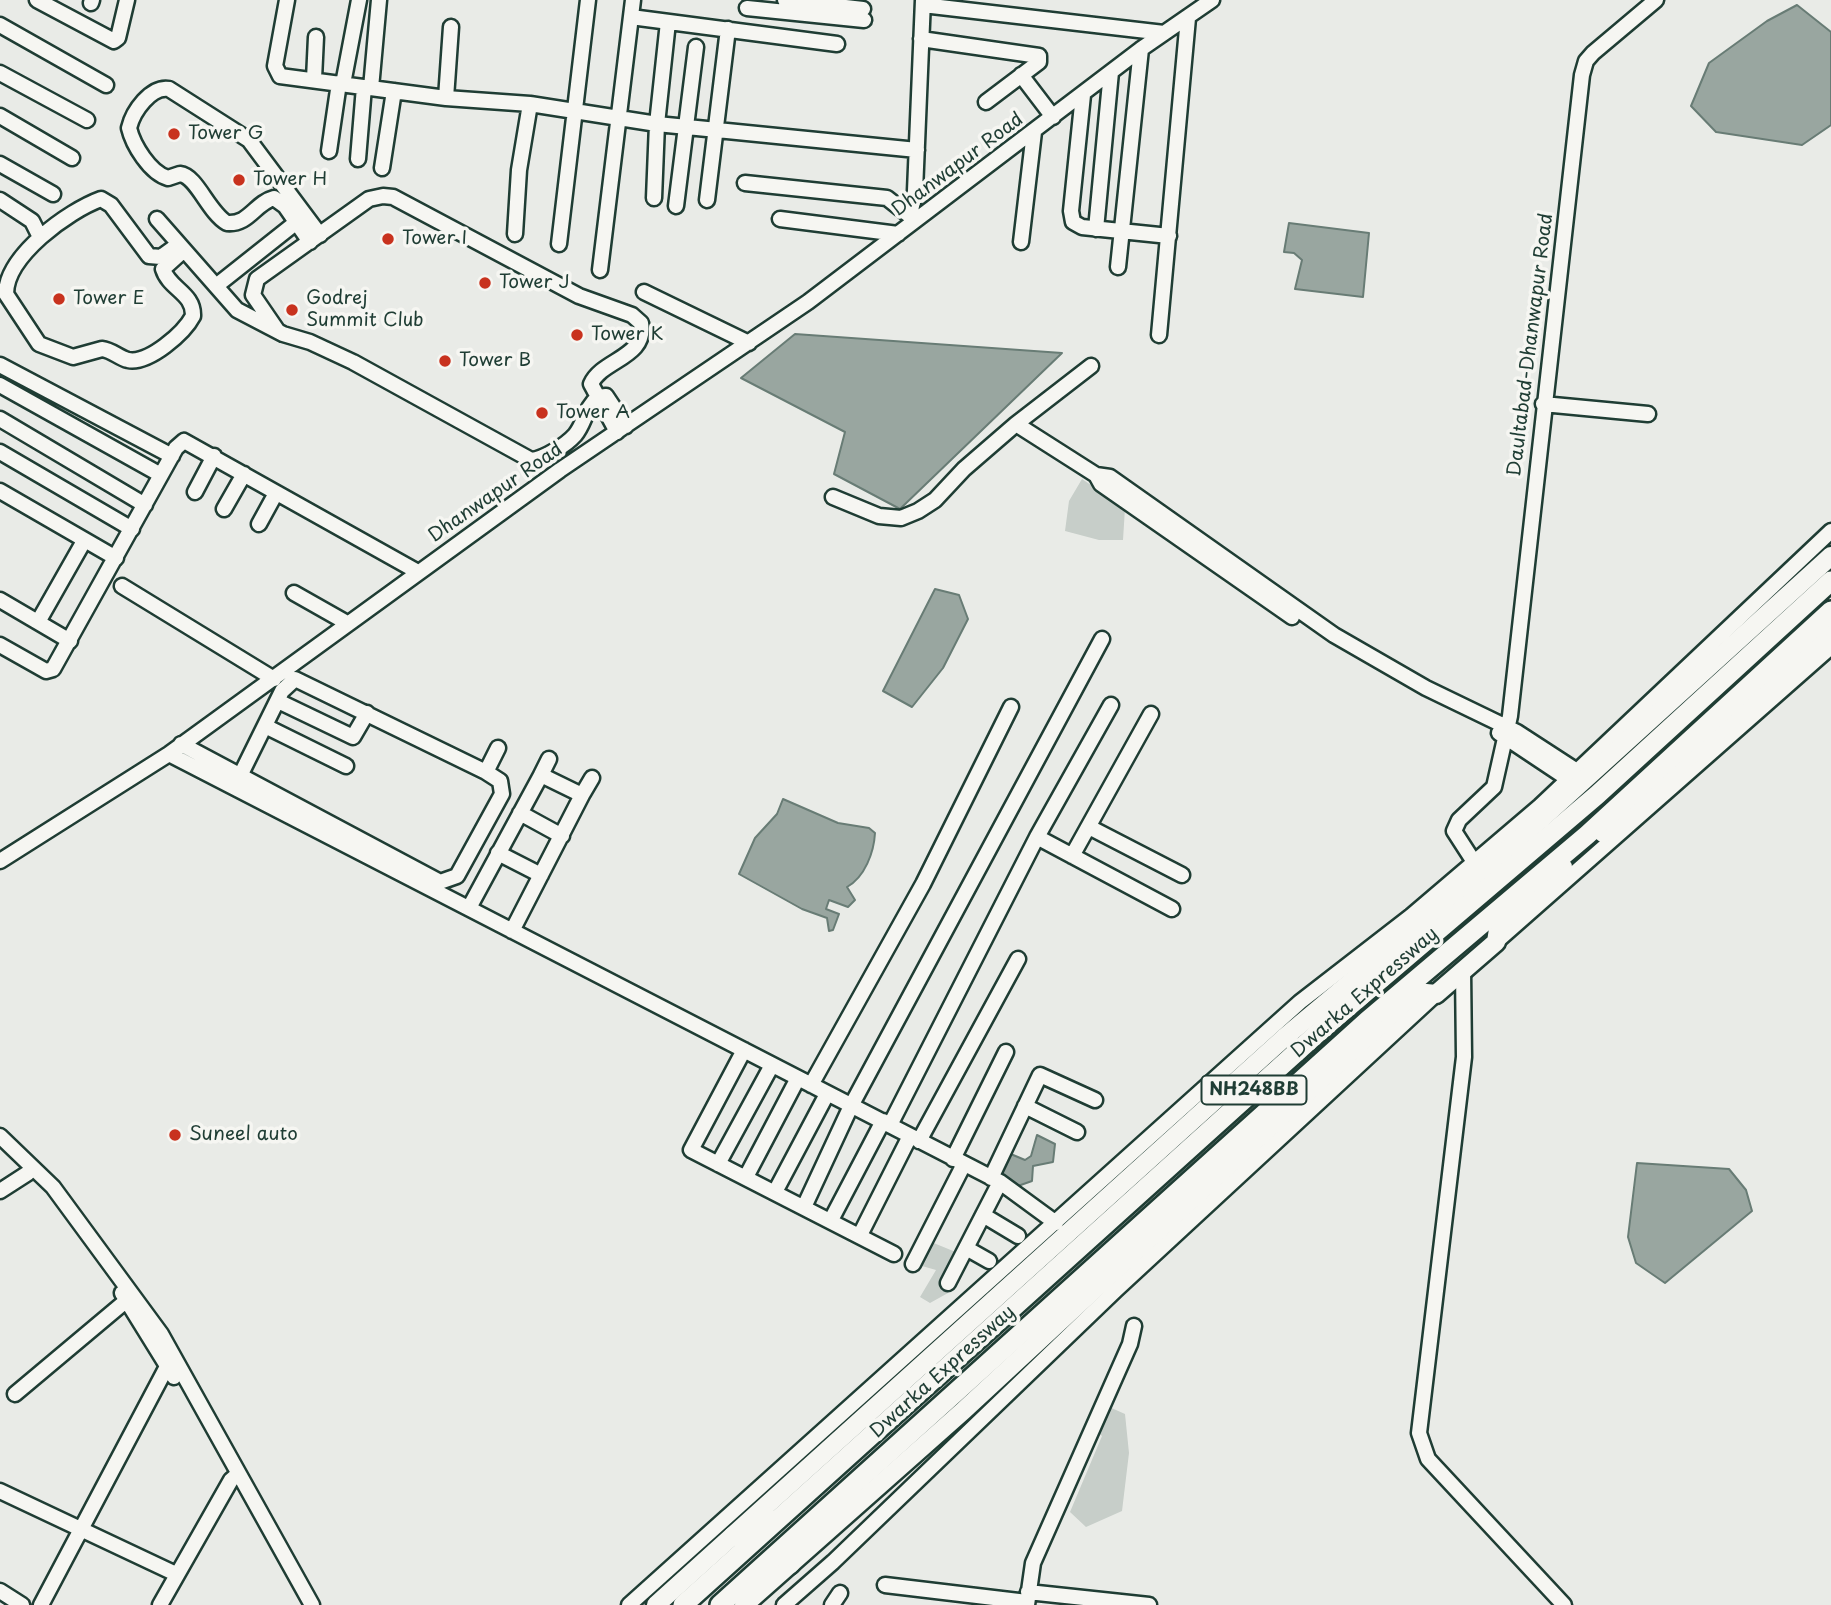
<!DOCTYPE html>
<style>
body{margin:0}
canvas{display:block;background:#e9ebe7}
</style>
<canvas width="1831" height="1605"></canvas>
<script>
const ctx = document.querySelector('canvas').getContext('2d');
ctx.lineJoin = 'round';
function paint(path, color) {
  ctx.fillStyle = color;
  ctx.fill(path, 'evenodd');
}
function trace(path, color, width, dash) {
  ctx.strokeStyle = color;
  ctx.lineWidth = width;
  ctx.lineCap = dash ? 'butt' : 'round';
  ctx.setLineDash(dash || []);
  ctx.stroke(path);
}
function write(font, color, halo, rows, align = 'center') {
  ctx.font = font + ' "Playpen Sans",sans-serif';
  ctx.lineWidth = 7;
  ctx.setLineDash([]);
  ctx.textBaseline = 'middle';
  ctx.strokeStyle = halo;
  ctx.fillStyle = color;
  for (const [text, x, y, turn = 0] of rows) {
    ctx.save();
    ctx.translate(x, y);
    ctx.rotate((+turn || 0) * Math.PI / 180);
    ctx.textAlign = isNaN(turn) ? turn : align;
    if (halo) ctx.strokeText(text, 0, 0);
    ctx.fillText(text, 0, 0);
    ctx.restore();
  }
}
const green = new Path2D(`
 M1082,479L1125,508L1123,540H1099L1065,531L1069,501Z
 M924,1239L958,1253L945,1284L948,1293L930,1303L920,1297L936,1270L908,1262Z
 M1107,1406L1125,1414L1129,1453L1122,1511L1086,1527L1070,1512L1102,1436L1094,1429Z`);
const water = new Path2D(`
 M1797,5L1831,32V125L1802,145L1716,132L1691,106L1709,63L1767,21Z
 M1289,223L1369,233L1363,297L1295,289L1302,260L1294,253L1284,252Z
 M795,334L1062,353L900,509L834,474L845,432L741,378Z
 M935,589L959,595L968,619L943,668L912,707L883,691Z
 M783,799L838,823L869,828L875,833C874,852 865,877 847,887L855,900L848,907L829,900L826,909L839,914L833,930L829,931L827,918L802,909L739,874L755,838L777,814Z
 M1037,1135L1055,1144L1053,1162L1033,1166L1032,1181L1015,1187L997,1169L1006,1152L1025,1160L1031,1156Z
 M1637,1163L1729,1169L1746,1190L1752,1211L1665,1283L1636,1263L1628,1237Z`);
const minor = new Path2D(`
 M37,0L114,41L118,38L127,0
 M287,0L275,66L280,76L446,98L530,104L657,124L917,150
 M785,0L863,9
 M91,3L92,0
 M923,5L1164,33
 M747,8L864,20
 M631,17L837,44
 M0,25L106,85
 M921,39L1039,56V62L986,102
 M0,73L87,120
 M1021,75L1053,117
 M314,79L316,37
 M343,84L359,0
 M371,88L379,0
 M1083,95L1071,211L1073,222L1082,227L1169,236
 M446,98L451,27
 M0,116L72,158
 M329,151L339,83
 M358,159L364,87
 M0,164L53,194
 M382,168L394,91
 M745,183L887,198L915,220
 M654,198L657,124L668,22
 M0,200L32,221L39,235
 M707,200L728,29
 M676,206L696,47
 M910,216L915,191L923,0
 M157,219L237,310L283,334L310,342L353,362L531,460C544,459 566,445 575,435C585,423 585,408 598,397
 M780,219L898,234
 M1096,229L1111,72
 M515,234L519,170L530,104
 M310,242L285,206L274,198C255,203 249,225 227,223C208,212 197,176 180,174L168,178C150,173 133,145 129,128C133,111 151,86 169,89L249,140L320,235
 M1021,242L1034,132
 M179,244L161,257L149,256L111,205L101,199C68,211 6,256 6,294L39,344L73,357L102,349C112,350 119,358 128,360C149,364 184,333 193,316C194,293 169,289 163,269L184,250
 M559,244L588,0
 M1118,267L1141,49
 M600,270L633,0
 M216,286L303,217
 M644,292L749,343
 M277,330L253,295L257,279L369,199L383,196L393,197L579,296L632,315L641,323C647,358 602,359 591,384L617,432
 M1159,335L1188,18
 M0,365L172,456
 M0,385L161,475
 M598,397L606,396L626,426
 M1543,404L1648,414
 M0,419L145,505
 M1016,424L1096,475L1110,477L1334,635L1426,688L1517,732L1577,771
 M0,452L132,529
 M1096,475L1101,484L1292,617
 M0,491L116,558
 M195,492L214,456
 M833,497L879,516L901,518L918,511L935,500L964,469L1016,424L1091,366
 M224,509L244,474
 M259,524L276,493
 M122,586L274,679
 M294,593L347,623
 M0,600L70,641
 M38,622L84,541
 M0,645L46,671L53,669L176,448L184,441L418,572
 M278,701L353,737L367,713
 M265,726L346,766
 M1499,733L1568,779
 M181,744L440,882L457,876L502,794L500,781L486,772
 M169,754L1000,1182L1056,1223
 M541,775L549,759
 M240,776L282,691L295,679L486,772L498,748
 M582,795L592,778
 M520,813L562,836
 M1089,827L1182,875
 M1037,837L1172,909
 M498,853L541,875
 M1072,856L1151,714
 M0,861L169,754L560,470L808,302L1141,49L1212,0
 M1474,862L1454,831L1459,820L1494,787L1510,716L1582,75L1586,61L1593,53L1656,0
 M469,908L541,775L582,795L512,931
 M1496,942L1831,647
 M1463,970L1464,1057L1419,1433L1428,1459L1564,1605
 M744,1050L691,1150L894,1254
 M811,1085L923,884L1011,707
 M1025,1106L1077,1132
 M890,1125L1037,837L1111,705
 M0,1136L53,1187L161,1334L312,1605
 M919,1141L1018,959
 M953,1159L1006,1052
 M718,1164L772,1065
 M746,1177L798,1078
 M991,1178L1040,1075L1095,1100
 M0,1191L28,1173
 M775,1192L827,1094
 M804,1207L851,1106L1102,639
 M983,1215L1018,1236
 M831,1220L883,1121
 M860,1235L910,1136
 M966,1248L989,1261
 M913,1264L964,1164
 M948,1283L1000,1182
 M122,1293L174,1377
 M15,1394L127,1300
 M0,1491L176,1574
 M885,1585L1027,1602
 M0,1591L22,1605
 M1028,1592L1149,1605
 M41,1605L171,1359
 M160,1605L231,1480L238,1474
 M629,1605L1300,1002L1411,916L1540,806L1831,531
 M784,1605L833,1562L1116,1290L1436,994
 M832,1605L840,1593
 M1027,1605L1033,1563L1130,1344L1134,1326`);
const major = new Path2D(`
 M1603,833L1831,631
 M656,1605L1285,1037L1486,869L1831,556
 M744,1605L963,1411L1416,992L1436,994L1496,942L1499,923L1563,867`);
const highway = new Path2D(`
 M733,1536L750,1529L765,1516
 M790,1564L809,1536
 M683,1605L1321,1030L1597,795L1831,581
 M720,1605L1367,1021L1587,835L1831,611`);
const markers = [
 [174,134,7,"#c8321e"],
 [239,180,7,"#c8321e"],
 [388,239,7,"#c8321e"],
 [485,283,7,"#c8321e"],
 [59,299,7,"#c8321e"],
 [292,310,7,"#c8321e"],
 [577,335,7,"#c8321e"],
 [445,361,7,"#c8321e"],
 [542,413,7,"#c8321e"],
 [175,1135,7,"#c8321e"]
];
const shields = [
 [1254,1090,105]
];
const shieldNames = [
 ["NH248BB",1254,1090]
];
const poiNames = [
 ["Tower G",188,134],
 ["Tower H",253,180],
 ["Tower I",402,239],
 ["Tower J",499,283],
 ["Tower E",73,299],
 ["Godrej",306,299],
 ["Summit Club",306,321],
 ["Tower K",591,335],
 ["Tower B",459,361],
 ["Tower A",556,413],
 ["Suneel auto",189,1135]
];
const streetNames = [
 ["Dhanwapur Road",958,165,-37],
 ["Daultabad-Dhanwapur Road",1531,345,-83],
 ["Dhanwapur Road",496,493,-35],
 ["Dwarka Expressway",1365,993,-41],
 ["Dwarka Expressway",943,1372,-42]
];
paint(green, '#c7cec9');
paint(water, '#99a6a0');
trace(water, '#687c75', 2);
trace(minor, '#1f3d34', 19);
trace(major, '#1f3d34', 23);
trace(highway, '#1f3d34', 24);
trace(minor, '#f6f6f2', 14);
trace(major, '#f6f6f2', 18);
trace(highway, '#f6f6f2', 19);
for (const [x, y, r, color] of markers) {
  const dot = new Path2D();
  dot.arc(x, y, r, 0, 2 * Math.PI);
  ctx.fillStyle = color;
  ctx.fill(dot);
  trace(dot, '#f6f6f2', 2.5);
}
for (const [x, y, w] of shields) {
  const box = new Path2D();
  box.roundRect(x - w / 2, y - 14.5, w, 29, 5);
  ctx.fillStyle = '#f6f6f2';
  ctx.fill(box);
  trace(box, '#1f3d34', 2);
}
write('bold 18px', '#1f3d34', null, shieldNames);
write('19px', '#1f3d34', '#f6f6f2', poiNames, 'left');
write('19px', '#1f3d34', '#f6f6f2', streetNames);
</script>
